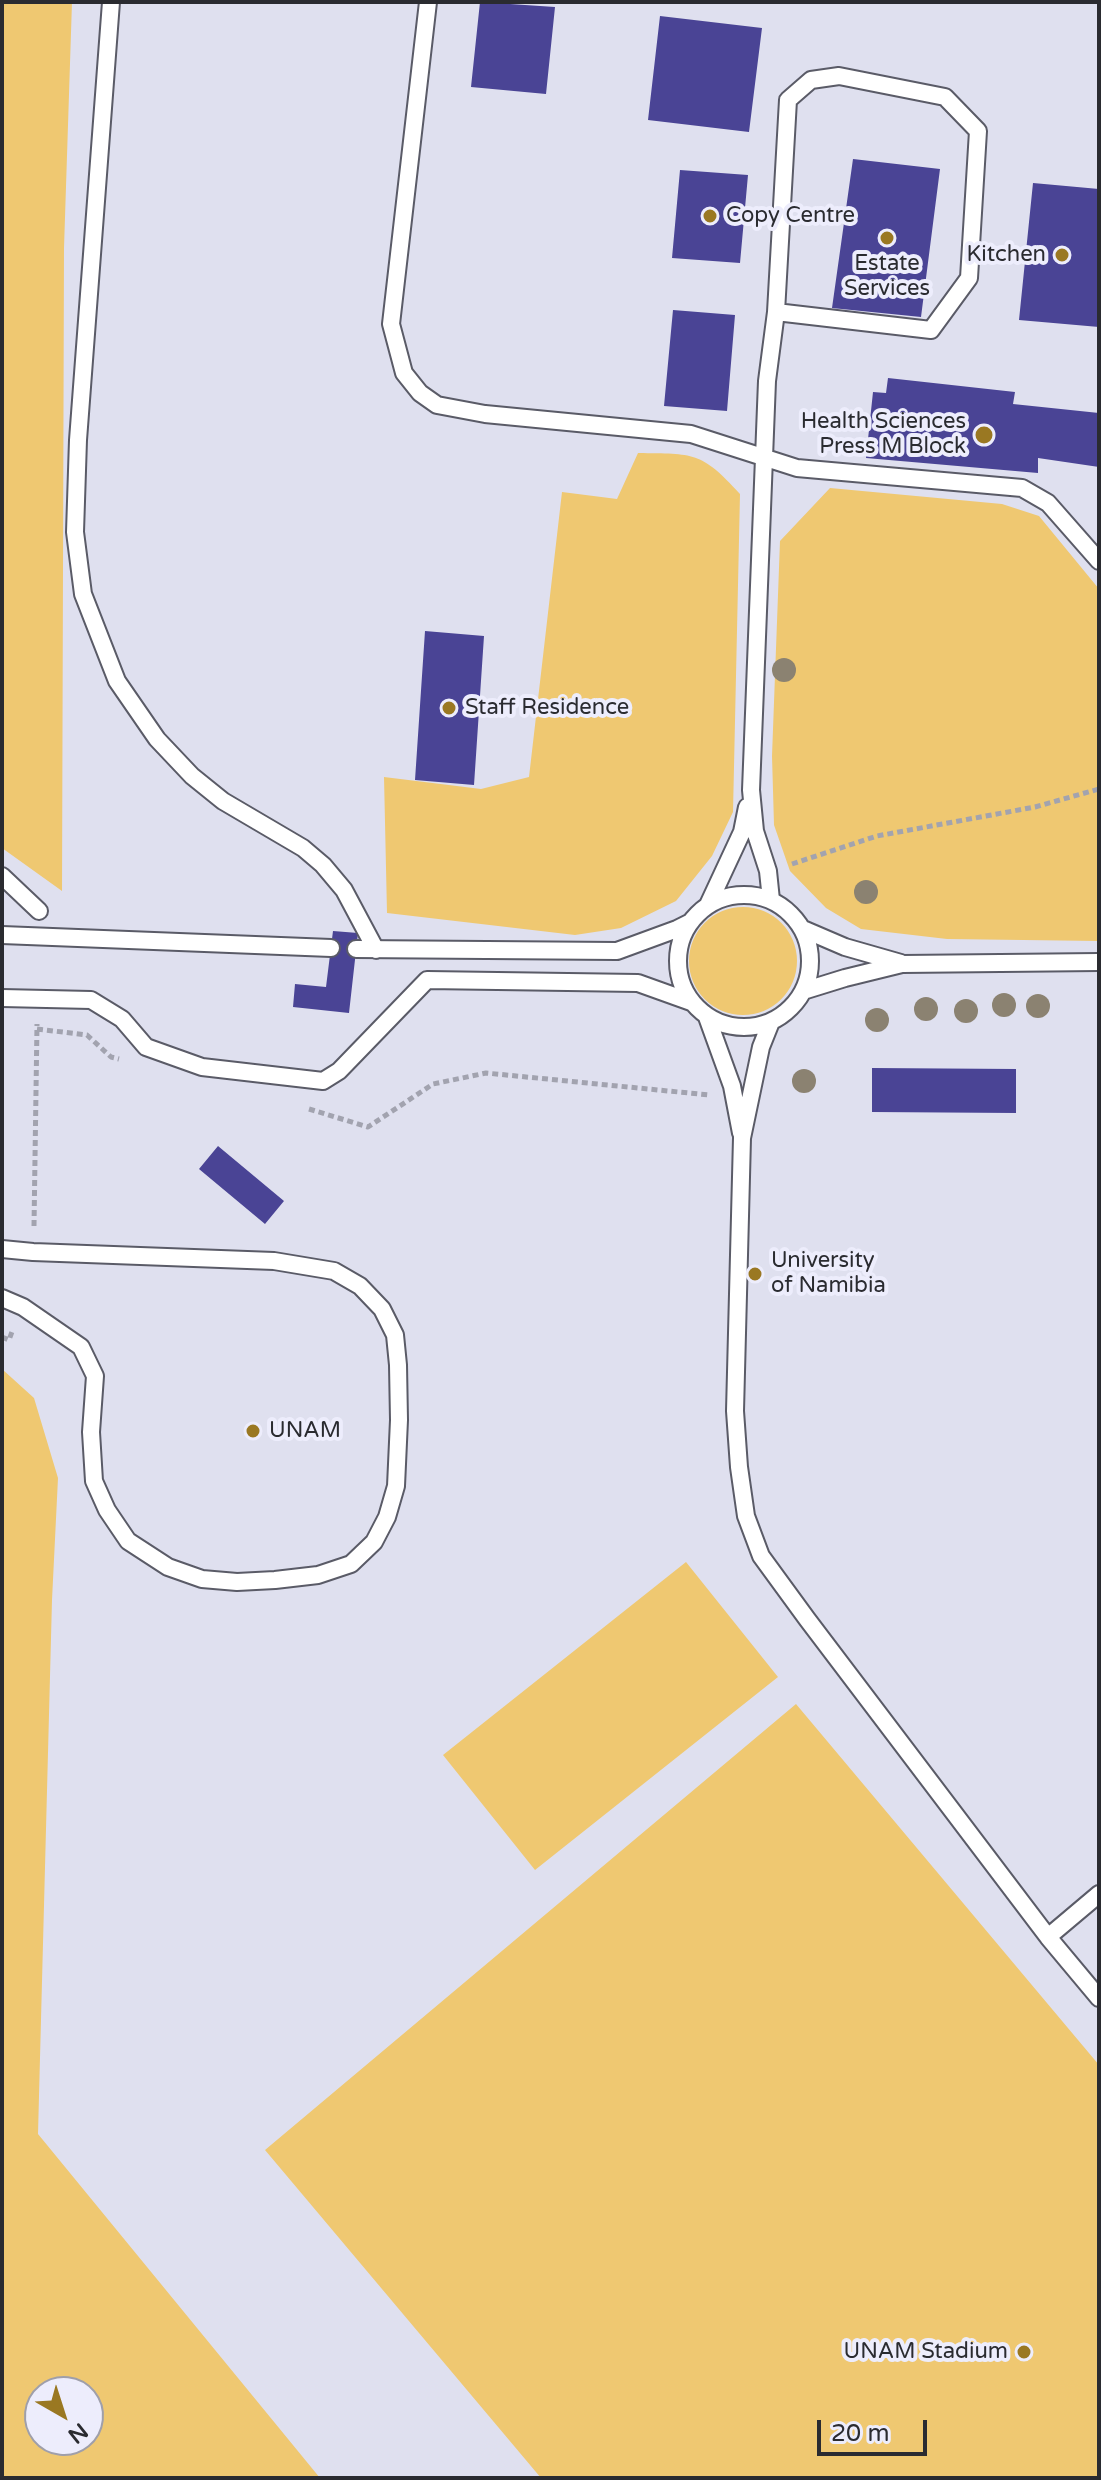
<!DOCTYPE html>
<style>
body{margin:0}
#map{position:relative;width:1101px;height:2480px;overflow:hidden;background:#dfe0ef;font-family:"Varela Round",sans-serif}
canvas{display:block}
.frame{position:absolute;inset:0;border:4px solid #2a2b30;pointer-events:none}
.north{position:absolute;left:24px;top:2376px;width:80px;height:80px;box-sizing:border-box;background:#ededfc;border:2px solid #9f9faa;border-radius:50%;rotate:141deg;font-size:22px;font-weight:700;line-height:32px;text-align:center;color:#2a2b30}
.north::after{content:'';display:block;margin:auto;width:28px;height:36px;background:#9a7822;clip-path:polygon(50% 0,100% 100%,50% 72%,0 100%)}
.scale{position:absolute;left:817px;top:2420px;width:110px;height:36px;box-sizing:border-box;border:4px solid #2a2b30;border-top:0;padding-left:10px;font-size:24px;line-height:28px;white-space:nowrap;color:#2a2b30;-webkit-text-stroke:6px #ededfc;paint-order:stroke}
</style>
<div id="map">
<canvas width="1101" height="2480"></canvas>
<div class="frame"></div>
<div class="north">N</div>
<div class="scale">20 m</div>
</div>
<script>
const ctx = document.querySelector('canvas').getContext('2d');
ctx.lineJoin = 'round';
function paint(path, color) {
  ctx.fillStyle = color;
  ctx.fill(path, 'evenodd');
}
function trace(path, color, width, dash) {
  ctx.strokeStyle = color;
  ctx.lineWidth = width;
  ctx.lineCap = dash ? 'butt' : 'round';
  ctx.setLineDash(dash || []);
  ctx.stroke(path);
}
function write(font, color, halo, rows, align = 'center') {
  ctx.font = font + ' "Varela Round",sans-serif';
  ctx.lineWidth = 8;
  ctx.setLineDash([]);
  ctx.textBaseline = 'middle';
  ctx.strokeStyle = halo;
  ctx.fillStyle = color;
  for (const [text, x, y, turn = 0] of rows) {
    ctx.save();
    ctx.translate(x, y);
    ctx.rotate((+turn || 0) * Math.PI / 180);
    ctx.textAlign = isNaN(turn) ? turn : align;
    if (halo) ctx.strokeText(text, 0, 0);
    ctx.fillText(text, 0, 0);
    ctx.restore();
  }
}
const green = new Path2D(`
 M2,2H72L64,248L62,891L2,848Z
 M638,453C694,454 701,451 740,494L733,812L712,856L676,901L621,928L575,935L387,913L384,777L481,789L529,777L562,492L617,499Z
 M830,488L1002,504L1039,516L1099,589V941L947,939L861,929L826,908L790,871L774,825L772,756L780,541Z
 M689 961a54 54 0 1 1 108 0a54 54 0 1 1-108 0Z
 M2,1369L34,1398L58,1478L52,1600L38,2134L320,2478H2ZM88,2392V2440H40V2392Z
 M686,1562L778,1677L535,1870L443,1755Z
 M796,1704L1099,2065V2478H541L265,2150Z`);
const building = new Path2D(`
 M480,2L555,7L546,94L471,87Z
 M660,16L762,28L749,132L648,120Z
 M853,159L940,169L921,317L832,308Z
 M680,170L748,175L740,263L672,258Z
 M1033,183L1099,189V327L1019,320Z
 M673,310L735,315L727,411L664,406Z
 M888,378L1015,392L1013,404L1099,413V467L1038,458V473L866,458L873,392L886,393Z
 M425,631L484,636L474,785L415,780Z
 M333,931L358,933L349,1013L293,1007L295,984L326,987Z
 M872,1068L1016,1069V1113L872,1112Z
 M218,1146L284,1201L265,1224L199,1169Z`);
const path = new Path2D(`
 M792,864L877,836L1035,807L1099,789
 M37,1029L87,1035L111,1057L119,1059
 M309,1109L368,1127L433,1084L486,1073L709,1095
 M34,1226L37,1024
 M2,1337L9,1340L13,1329`);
const service = new Path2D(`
 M111,2L78,440L75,532L83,594L117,681L157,739L192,776L223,801L303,848L323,865L344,890L376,950
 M428,2L391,324L404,373L420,393L437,405L485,414L691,434L797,468L1022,488L1048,503L1099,561
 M2,876L39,911
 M678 961a66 66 0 1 1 132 0a66 66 0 1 1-132 0Z
 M771,900L768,871L755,831L751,790L767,381L776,312L788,100L811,80L839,76L945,97L978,131L969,278L931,330L776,312
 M708,905L742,832L747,807
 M803,929L845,947L901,963
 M2,935L331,948
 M356,949L617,951L677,929L689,923
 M803,991L845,978L902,964L1099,962
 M2,998L91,1000L122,1019L146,1047L202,1067L323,1081L339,1071L427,980L638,983L691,1002
 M707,1017L732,1086L741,1133
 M771,1022L761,1047L742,1138L735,1411L739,1467L746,1516L761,1556L807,1619L1048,1937L1099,1998
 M2,1249L33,1252L274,1261L334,1271L360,1286L382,1309L395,1335L398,1365L399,1420L396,1486L387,1517L374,1542L351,1564L318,1575L275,1580L237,1582L202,1579L168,1567L128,1541L107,1510L94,1481L91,1432L95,1376L81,1347L23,1307L2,1298
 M1048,1937L1099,1894`);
const trees = [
 [784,670],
 [866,892],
 [1004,1005],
 [1038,1006],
 [926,1009],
 [966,1011],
 [877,1020],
 [804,1081]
];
const markers = [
 [710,216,8,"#9a7822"],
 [887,238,8,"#9a7822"],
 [1062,255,8,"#9a7822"],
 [984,435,10,"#9a7822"],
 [449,708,8,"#9a7822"],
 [755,1274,8,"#9a7822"],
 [253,1431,8,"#9a7822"],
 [1024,2352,8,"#9a7822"]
];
const poiNames = [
 ["Copy Centre",726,216],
 ["Kitchen",1046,255,"right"],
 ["Estate",887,264,"center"],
 ["Services",887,289,"center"],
 ["Health Sciences",966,422,"right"],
 ["Press M Block",966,447,"right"],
 ["Staff Residence",465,708],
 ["University",771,1261],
 ["of Namibia",771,1286],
 ["UNAM",269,1431],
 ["UNAM Stadium",1008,2352,"right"]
];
paint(green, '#efc871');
paint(building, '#4a4495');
trace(service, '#5a5b67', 20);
trace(path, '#a2a3af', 5, [6, 4]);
trace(service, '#fff', 16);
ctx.fillStyle = '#8b8271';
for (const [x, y] of trees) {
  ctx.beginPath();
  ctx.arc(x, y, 12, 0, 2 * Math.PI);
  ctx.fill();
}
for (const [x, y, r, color] of markers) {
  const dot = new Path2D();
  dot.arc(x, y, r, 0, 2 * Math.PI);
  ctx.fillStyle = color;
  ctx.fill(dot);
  trace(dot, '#ededfc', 3);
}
write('22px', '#2a2b30', '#ededfc', poiNames, 'left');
</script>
